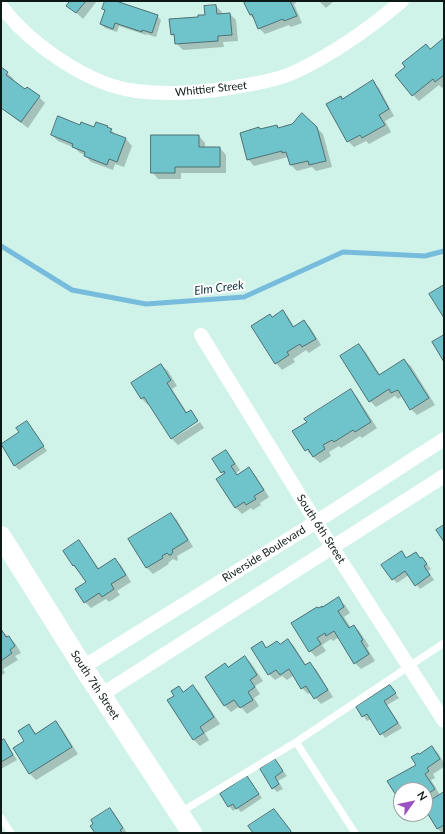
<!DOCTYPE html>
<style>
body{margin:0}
#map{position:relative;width:445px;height:834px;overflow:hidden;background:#cff3e9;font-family:Lato,sans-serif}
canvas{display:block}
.frame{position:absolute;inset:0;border:2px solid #0c1916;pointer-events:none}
.north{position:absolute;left:393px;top:782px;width:40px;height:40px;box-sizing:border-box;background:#fff;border:1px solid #9ea3a2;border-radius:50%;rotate:57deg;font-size:11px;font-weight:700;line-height:16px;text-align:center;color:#0c1916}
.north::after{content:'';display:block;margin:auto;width:14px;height:18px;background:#9a51c4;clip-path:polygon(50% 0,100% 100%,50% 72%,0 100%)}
</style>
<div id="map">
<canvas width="445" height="834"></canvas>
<div class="frame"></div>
<div class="north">N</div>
</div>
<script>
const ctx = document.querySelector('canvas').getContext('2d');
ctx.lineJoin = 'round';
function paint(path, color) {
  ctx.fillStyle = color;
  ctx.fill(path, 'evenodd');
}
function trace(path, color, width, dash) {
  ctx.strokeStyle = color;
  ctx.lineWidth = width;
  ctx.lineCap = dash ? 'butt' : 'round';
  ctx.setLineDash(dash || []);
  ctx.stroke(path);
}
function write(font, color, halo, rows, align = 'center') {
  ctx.font = font + ' Lato,sans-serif';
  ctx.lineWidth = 4;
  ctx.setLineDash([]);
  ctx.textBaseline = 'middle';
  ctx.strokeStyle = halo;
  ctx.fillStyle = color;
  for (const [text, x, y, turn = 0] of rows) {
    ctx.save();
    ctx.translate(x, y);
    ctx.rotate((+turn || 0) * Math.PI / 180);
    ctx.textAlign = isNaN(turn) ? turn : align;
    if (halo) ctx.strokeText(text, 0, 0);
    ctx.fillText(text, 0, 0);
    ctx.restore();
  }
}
const shadow = new Path2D(`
 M68,1H97L83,19L68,5L70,3Z
 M106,1H113L157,16L161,20L156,37L146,34V35L119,26L117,32L105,28L101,24L106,11L103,9Z
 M251,1H296V3L294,4L302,23L291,27L289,25L265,34L259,28L256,21L250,15L245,3Z
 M319,1H334L326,8Z
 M216,6L222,12V14H230L236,20L238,41L223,42L224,47L183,50L176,43V38L172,34L199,18L206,16Z
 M444,39V86L442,88L439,85L419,101L413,95L430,50Z
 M1,68L14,79L12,81L25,90L39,97L45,103L28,128L1,108Z
 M372,81L379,88L394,116L385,121L391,132L369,144L366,141L354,147L348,141L341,97L343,99Z
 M303,115L323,134L332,167L316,171L312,167L297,171L291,165L288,157L254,166L248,159L260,130L277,126L280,129L293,125Z
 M80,126L111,130L117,136L126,139L132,146L124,167L115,164L113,170L91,162L85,155L80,153L75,148L58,141L52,135Z
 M199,136L205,143V148H220L226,155V173H181V179H158L152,172Z
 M283,312L289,318L294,327L304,321L310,327L321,345L309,353L306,350L293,359L295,362L282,370L276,363L272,318Z
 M359,345L365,351L380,375L404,360L411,366L435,405L417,415L411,409L403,396L398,399L395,396L376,407L370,401Z
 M161,365L168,371L177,386L172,389L188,414L191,412L198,420L171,437L150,404L148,405L142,399L132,383Z
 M351,391L357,397L377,428L362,438L360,436L341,448L339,446L329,452L331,456L320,463L307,451L313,447L306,449V450L294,431L308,423Z
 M27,422L47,451L19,470L15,466L2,445L21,432Z
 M200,422L204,428L178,445L172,439Z
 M226,451L232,458L240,470L236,473L238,475L248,468L255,475L269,497L260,503L261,505L253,510L251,508L242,514L236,508L218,479L224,475L213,459Z
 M171,514L177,520L193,547L177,556L178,559L177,561L173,559L168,563L169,564L153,574L147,568L129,539Z
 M79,541L85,548L99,569L114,559L121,565L131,582L117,591L120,595L109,602L106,599L91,608L85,602L87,582L73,565Z
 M402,552L407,559L416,553L421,559L422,558L431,569L428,571L434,580L420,589L409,575L397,583L393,579Z
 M338,599L345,605L350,613L344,617L351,628L354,626L360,632L369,646L367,648L375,661L361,669L355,663L339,637L333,641L331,639L322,645L326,651L316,657L310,651L319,609Z
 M1,630L15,643L21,653L15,656L18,660L3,669L5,673L1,676Z
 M288,640L294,646L306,665L309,663L316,669L333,697L321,704L311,693L308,694L302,688L294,675L287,680L282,676L275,680L269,674L261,643L267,648L280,645Z
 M245,657L251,663L263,681L255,686L260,694L254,698L259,706L247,714L240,706L231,712L225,706L206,677L228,668Z
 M193,686L199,692L220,724L205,733L209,740L200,746L193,739L175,696L179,687L184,692Z
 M390,686L399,698L387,705L402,728L385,738L371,719L367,721L357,707Z
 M56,723L62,729L78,754L36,780L30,774L14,748L26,741L29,726L37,734Z
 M3,740L8,745L17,760L1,769V742Z
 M432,747L438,753L444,763V767L433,774L435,778L431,780L440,795L444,793V832L442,833L438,829L425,807L426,804L425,803V790H401V800L389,782L417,765L419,755Z
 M275,760L287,776L278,781L283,789L277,792L273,788Z
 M247,777L262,798L241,812L237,808L233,811L221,795Z
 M110,809L114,813L127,833H96Z`);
const stream = new Path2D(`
 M1,246L72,290L146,304L244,297L343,252L425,256L444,251`);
const building = new Path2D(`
 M68,1H86L76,13L66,6L69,2Z
 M105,1H116L158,15L152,33L142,30V32L115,23L113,29L100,24L105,10L102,9Z
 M248,1H290L297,16L284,21L283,19L258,29L252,14L250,15L244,3Z
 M216,5L217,14L230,13L232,35L218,36V41L175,44L174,34L171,35L169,19L198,17V15H205L204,6Z
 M444,38V75L435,82L433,79L412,96L395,75L405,67L402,63L426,44L430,49Z
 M1,67L8,72L6,75L25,89L27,87L40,96L21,122L1,108Z
 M373,80L389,109L379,115L385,125L362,138L360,135L347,142L326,104L341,96L342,99Z
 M302,113L317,127L326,161L309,165L308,161L290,165L286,152L282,153V151L247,160L240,133L259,127L260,129L277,125L278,128L292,124Z
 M58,116L80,125L81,122L94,127L96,122L108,126L107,127L112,129L110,132L126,138L117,162L109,159L107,165L84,156L85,152L72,147L73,144L51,135Z
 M151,135H199V147H220V167H175V173H151Z
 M444,285V318L429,294Z
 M283,310L293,327L304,320L316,339L302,347L300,344L287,352L289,355L275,364L251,326L270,314L272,317Z
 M444,335V362L432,342Z
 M359,344L379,375L404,359L429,398L410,410L398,390L391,393L389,389L369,402L340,356Z
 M161,364L171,380L167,383L186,413L191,410L198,421L171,439L144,397L141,399L131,383Z
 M351,389L371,422L355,432L353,430L334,442L332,440L323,445L325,449L313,457L308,449L305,451L292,431L307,422L304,419Z
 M27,421L44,446L14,466L1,444L19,432L16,428Z
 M226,450L235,464L231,466L237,475L249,467L264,490L254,496L256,499L246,505L244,502L235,508L216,479L225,473L224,471L221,473L212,459Z
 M171,513L188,540L172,550L173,552L171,555H169L167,553L162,556L163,558L146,568L128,539Z
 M444,525V542L436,530Z
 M79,540L98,569L115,558L126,575L111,584L114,589L102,597L99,593L84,603L75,589L86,582L74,565L73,566L63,551Z
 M402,551L406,558L416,552L420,558L422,557L427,564L424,566L430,575L415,586L405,571L392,580L381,565Z
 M339,597L344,607L338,611L349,628L354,625L363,640L361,641L369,654L354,664L334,631L326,636L325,633L317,638L321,644L309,652L291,623L317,607L319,608L322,606V607Z
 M1,629L6,637L9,636L15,646L10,650L12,653L1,661Z
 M288,639L305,665L310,662L328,690L314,699L306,686L301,689L289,669L280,675L276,670L268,675L251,648L262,641L266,648L277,641L280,644Z
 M245,656L257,675L250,680L255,687L248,692L253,700L240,708L234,700L224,706L205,677L225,663L228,667Z
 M193,685L214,717L200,727L204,733L193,740L167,700L174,696L171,691L179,686L183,692Z
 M390,685L396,693L384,701L398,723L380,735L367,714L362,717L356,707Z
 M56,721L72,747L29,774L13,748L24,741L18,731L29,724L35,734Z
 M4,739L13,755L1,762V741Z
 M432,746L440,759L427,768L429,771L425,774L435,789L425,796V790H401V799L399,800L387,781L416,765L411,757L418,753L419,754Z
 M275,759L283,771L275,777L279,784L272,789L260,769Z
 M247,776L259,794L236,809L233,804L228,807L220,794Z
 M444,792V825L437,829L425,809V804Z
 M110,808L123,828L120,830L122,833H95L90,826L93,824L91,820Z
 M274,809L291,831L290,833H253L248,826Z`);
const service = new Path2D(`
 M296,742L355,833
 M181,812L296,742L444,643
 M1,818L11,833`);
const minor = new Path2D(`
 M1,6C30,44 88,85 136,91C168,95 199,93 230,88C252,84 276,81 297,71C335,53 370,28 402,1
 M201,335L316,522L444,721
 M83,667L316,522L444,439
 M101,695L444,476`);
const secondary = new Path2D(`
 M1,536L83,667L192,833`);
const streetNames = [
 ["Whittier Street",211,89,-6],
 ["South 6th Street",321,529,57],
 ["Riverside Boulevard",264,554,-32],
 ["South 7th Street",95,685,57]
];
const waterNames = [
 ["Elm Creek",219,288,-7]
];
paint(shadow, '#0003');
trace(stream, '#78bcdd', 5);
paint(building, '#6fc4cc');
trace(building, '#4e7074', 1);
trace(service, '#fff', 7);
trace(minor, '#fff', 14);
trace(secondary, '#fff', 20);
write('11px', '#0c1916', '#fff', streetNames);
write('italic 12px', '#10303e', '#fff', waterNames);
</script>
